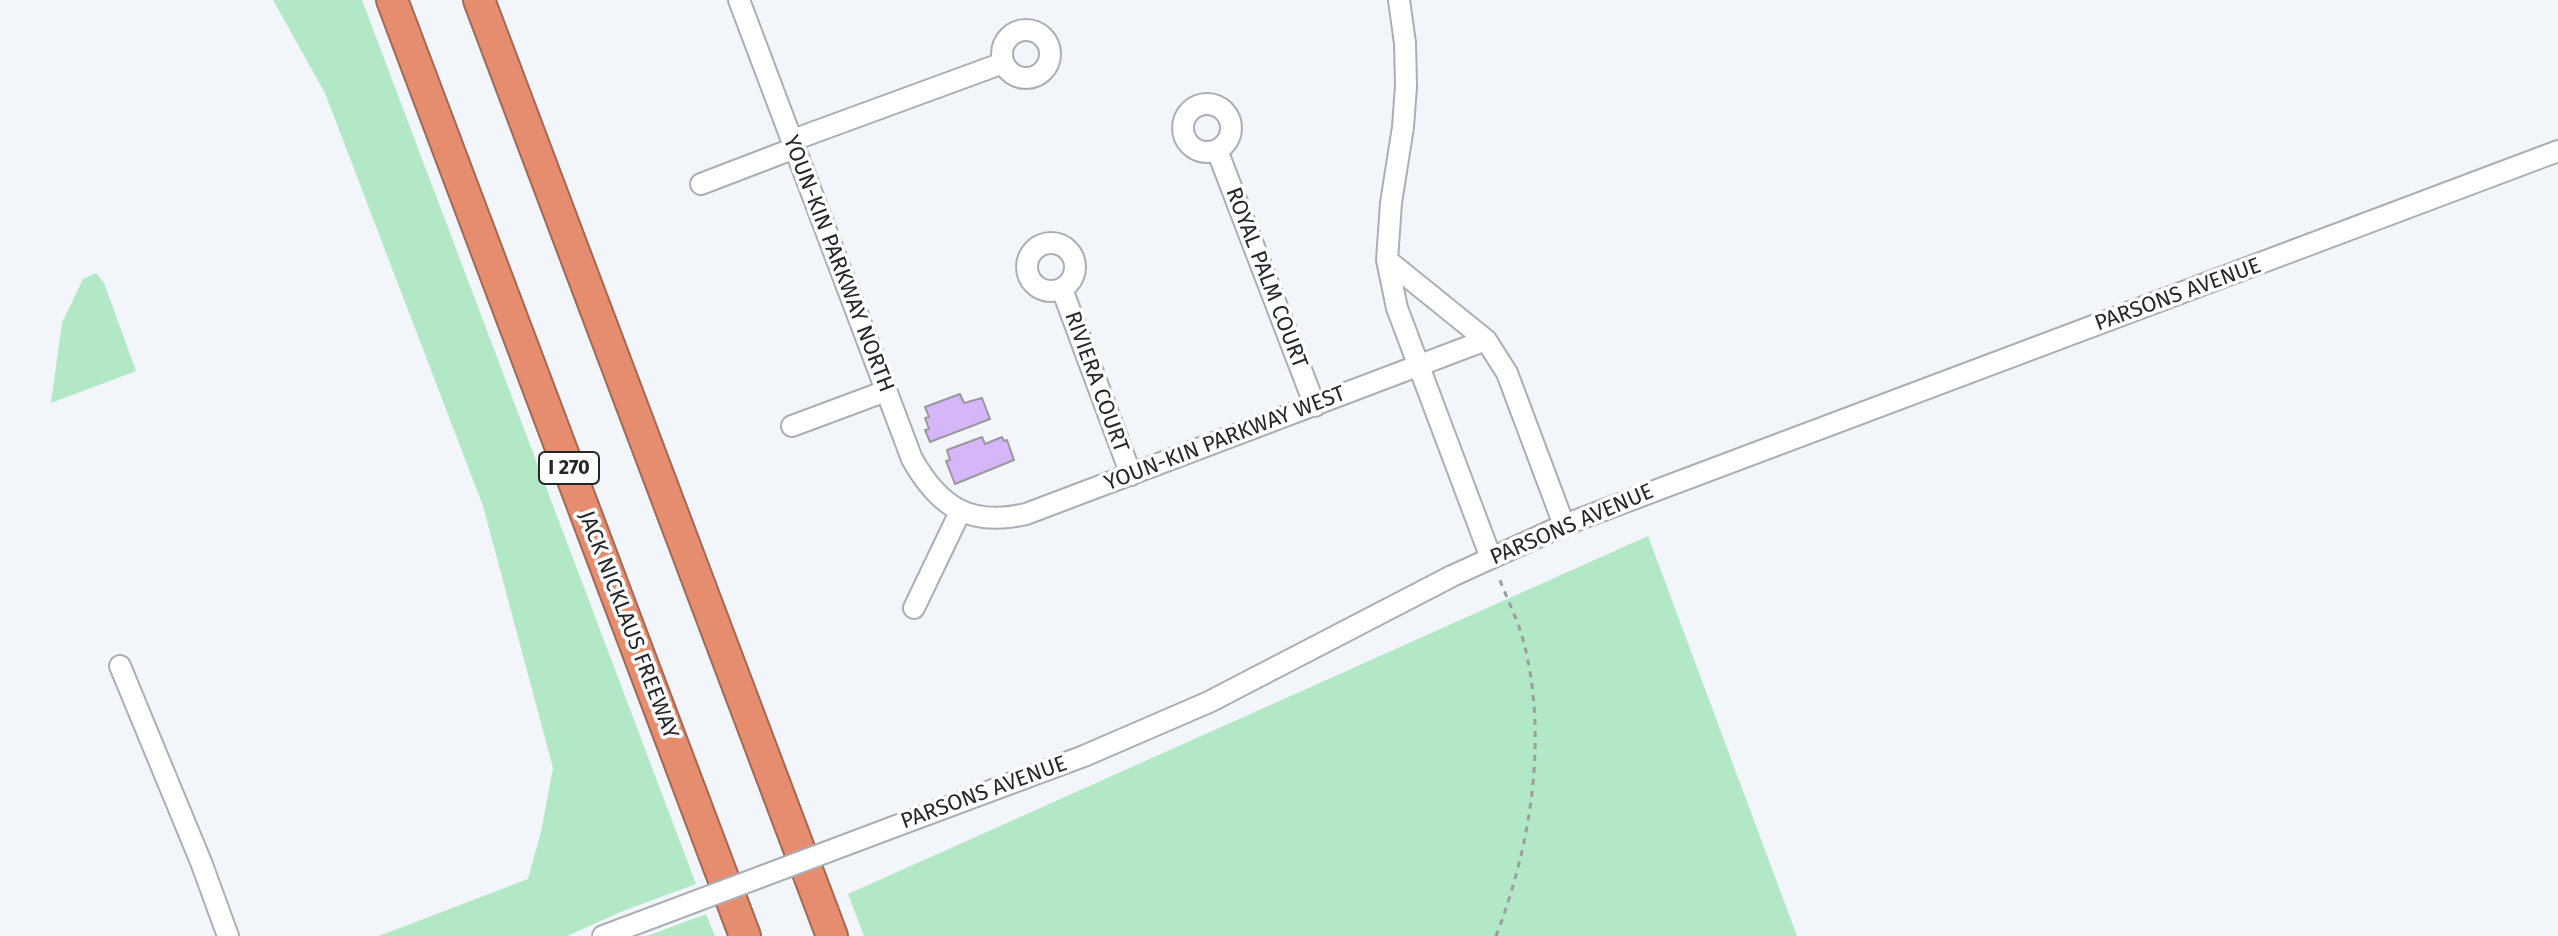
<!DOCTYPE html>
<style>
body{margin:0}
canvas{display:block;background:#f2f6fa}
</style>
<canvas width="2558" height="936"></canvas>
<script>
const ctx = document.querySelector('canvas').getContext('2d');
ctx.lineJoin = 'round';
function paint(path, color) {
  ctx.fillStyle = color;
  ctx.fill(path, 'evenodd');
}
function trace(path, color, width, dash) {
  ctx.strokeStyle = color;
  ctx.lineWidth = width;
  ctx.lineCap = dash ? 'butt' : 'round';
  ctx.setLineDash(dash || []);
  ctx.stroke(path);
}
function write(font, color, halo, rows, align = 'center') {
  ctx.font = font + ' "Fira Sans",sans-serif';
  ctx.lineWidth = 7;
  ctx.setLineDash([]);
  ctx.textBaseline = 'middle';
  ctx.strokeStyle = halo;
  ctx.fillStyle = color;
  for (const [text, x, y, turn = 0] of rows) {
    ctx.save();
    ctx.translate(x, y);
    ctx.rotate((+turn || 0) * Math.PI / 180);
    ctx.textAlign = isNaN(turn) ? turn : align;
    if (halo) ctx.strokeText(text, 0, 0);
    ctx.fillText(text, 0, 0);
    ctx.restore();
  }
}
const green = new Path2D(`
 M273,0H362L696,884L623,911L567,936H379L528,879L541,832L553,768L483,506L325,93Z
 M96,273L104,283L136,371L51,403L62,323L83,279Z
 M1648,536L1797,936H864L848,894Z
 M706,914L715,936H647Z`);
const building = new Path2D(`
 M960,394L964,403L982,398L990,419L930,442L925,430L929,429L925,418L929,417L925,407Z
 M982,437L985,444L1002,437L1004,441L1007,440L1014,460L955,484L946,461L950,460L947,450Z`);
const path = new Path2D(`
 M1496,936C1531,846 1548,738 1524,643C1518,620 1506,597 1498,575`);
const minor = new Path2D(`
 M739,0L912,459C939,507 970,527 1026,514L1486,340
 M1399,0L1405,43L1406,86L1403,127L1391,203L1387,260L1397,308L1491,558
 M1002 54a24 24 0 1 1 48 0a24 24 0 1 1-48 0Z
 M1183 128a24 24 0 1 1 48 0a24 24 0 1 1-48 0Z
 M793,140L1003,63
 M1217,150L1315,406
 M701,184L795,148
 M1027 267a24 24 0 1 1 48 0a24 24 0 1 1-48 0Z
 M1387,260L1486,340L1507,373L1564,525
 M1062,289L1131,475
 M792,426L886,391
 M914,608L960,512
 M120,666L201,862L228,936
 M896,826L1084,756L1209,702L1452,576L1564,525L2558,151
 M603,936L654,917`);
const highway = new Path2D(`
 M392,0L745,936
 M479,0L832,936`);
const minorBridge = new Path2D(`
 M654,917L896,826`);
const shields = [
 [569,468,60]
];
const shieldNames = [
 ["I 270",569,468]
];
const streetNames = [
 ["YOUN-KIN PARKWAY NORTH",838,264,69],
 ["ROYAL PALM COURT",1266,278,69],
 ["PARSONS AVENUE",2178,295,-20],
 ["RIVIERA COURT",1096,382,70],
 ["YOUN-KIN PARKWAY WEST",1225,439,-21],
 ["PARSONS AVENUE",1572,525,-23],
 ["JACK NICKLAUS FREEWAY",628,625,69],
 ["PARSONS AVENUE",984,793,-20]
];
paint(green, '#b2e8c6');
paint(building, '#d5b6f8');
trace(building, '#9a989d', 2);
trace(minor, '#abafb3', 24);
trace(highway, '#a26956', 34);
trace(path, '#9b9ea1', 3, [6, 6]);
trace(minor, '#fff', 20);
trace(highway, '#e58d6e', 30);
trace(minorBridge, '#abafb3', 24, []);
trace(minorBridge, '#fff', 20);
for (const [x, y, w] of shields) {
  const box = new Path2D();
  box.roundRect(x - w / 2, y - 16, w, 32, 6);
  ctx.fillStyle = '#fff';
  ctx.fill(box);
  trace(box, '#252729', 2);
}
write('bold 20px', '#252729', null, shieldNames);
write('22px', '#252729', '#fff', streetNames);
</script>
